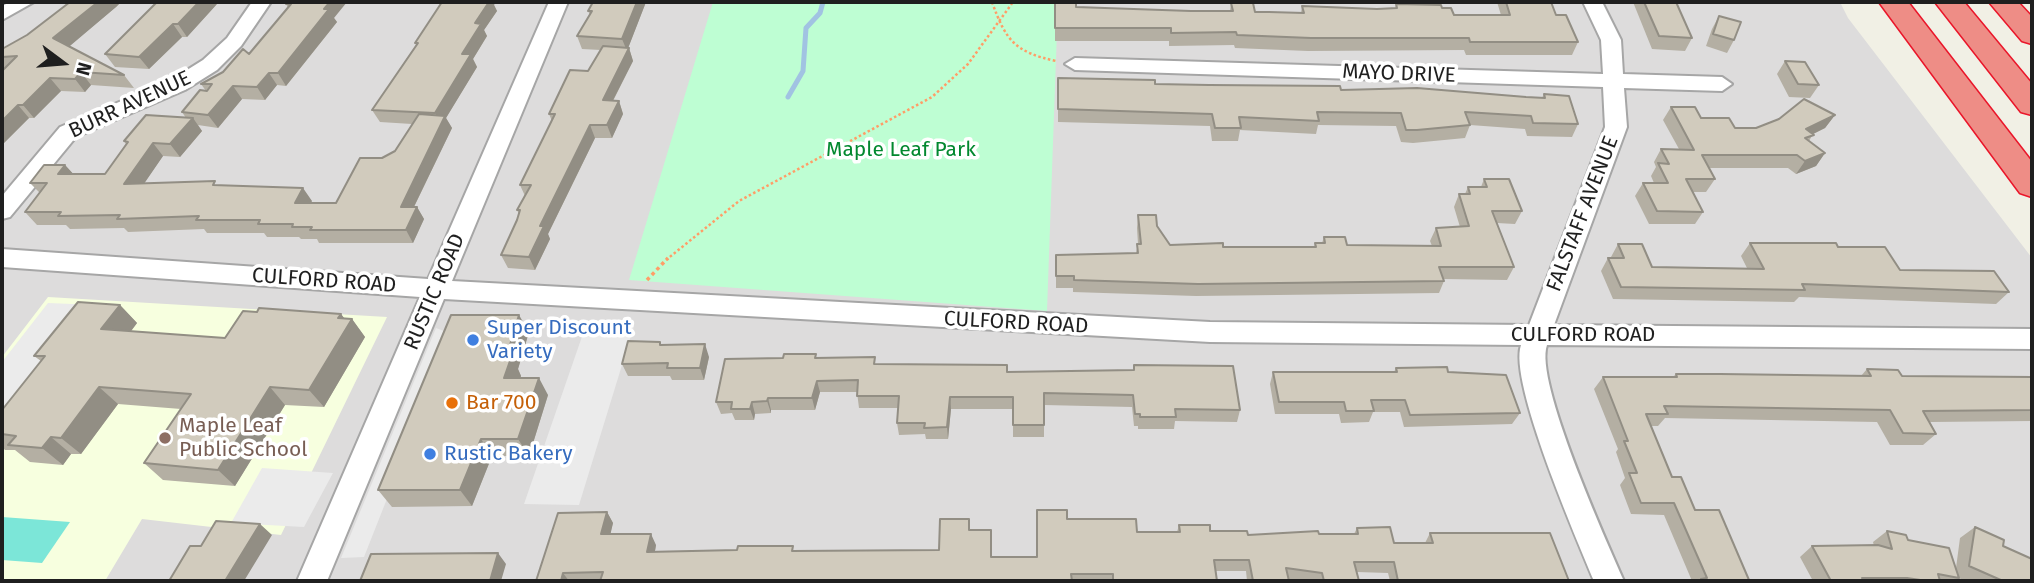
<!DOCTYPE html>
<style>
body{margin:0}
#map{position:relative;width:2034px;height:583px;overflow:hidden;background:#f1f0e5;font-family:"Fira Sans",sans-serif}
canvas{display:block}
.frame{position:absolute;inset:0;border:4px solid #1f1f1f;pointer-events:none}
.north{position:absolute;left:28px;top:28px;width:70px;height:70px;-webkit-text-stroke:5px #fff;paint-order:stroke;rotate:106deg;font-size:19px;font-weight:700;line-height:28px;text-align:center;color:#1f1f1f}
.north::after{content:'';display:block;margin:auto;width:24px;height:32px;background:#1f1f1f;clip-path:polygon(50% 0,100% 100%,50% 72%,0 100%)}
</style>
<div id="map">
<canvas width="2034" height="583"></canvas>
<div class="frame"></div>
<div class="north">N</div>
</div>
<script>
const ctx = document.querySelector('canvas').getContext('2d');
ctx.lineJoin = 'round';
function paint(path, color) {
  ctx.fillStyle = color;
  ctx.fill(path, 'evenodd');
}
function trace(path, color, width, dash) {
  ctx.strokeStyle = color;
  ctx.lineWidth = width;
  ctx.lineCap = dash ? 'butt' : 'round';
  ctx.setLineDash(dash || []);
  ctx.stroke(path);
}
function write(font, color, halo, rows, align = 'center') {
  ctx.font = font + ' "Fira Sans",sans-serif';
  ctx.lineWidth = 7;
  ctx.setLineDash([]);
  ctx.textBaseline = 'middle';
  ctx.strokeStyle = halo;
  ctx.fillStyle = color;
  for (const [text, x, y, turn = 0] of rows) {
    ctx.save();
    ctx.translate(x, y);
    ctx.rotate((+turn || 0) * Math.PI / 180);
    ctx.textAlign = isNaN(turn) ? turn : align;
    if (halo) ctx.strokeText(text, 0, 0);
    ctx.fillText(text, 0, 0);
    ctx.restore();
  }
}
const residential = new Path2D(`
 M2,2H1840L1848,18L2032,258V581H2Z`);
const education = new Path2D(`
 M48,297L387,317L281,535L142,519L105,581H2V357Z`);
const park = new Path2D(`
 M713,2H1058L1047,311L629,280Z`);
const pitch = new Path2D(`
 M2,517L70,522L42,563L2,560Z`);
const parking = new Path2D(`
 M48,303L97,305L2,444V362Z
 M586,325L634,326L579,505L524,504Z
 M436,328L452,334L364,557L341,558Z
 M262,468L333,473L304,527L231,523Z`);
const stream = new Path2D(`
 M788,97L803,71L806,28L820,13L823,2`);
const pathFar1 = new Path2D(`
 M992,2C1006,41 1015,52 1056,61
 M666,260L739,201L932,97L968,64L1013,2`);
const path = new Path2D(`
 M647,280L668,258`);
const minor = new Path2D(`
 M10,2H34L2,20V6Z
 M252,2H271L241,46L217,70L185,90L76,137L10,217L2,219V196L60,127L171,80L203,60L227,38Z
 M549,2H568L452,281L1210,322L1529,325L1605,127L1603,87L1075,70L1065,64L1075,58L1603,74L1601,40L1583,2H1602L1621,40L1623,74L1722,77L1732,84L1722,91L1624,88L1627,127L1554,325L2032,329V349L1547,345C1534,381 1606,540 1624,581H1594C1577,540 1508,381 1521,345L1210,342L444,299L327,581H297L420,297L2,267V249L428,279Z`);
const highway = new Path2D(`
 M1879,2H1908L2032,162V197L2020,193Z
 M1935,2H1964L2032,84V115L2021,112Z
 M1989,2H2018L2032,17V44L2022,41Z`);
const wall = new Path2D(`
 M64,2H121L116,7L69,46L124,75L134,88L91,85L85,92L61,91L34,118H29L2,145V71L3,70H2V49L27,35L66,5Z
 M287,2L334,18L337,22L286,86L277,85L265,100L242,99L218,128L198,125L202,131L180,157L163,156L144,183L218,185L312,201L310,203H336L382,158L395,151L412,124L380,122L372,110L416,45L415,43L494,5L497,11L484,30L487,36L473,59L477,67L446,118L452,128L414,207H417L424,219L413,243H319L317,239H301L299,237H267L264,233H207L204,229L128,232L124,228L70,229L66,225H37L25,212L40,193L30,183L65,165L73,174H105L126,144L124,141L186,118L182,112L206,91L201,84L223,72L249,54L288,8L286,4Z
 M593,2H646L628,48H629L633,61L613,101H619L623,114L612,138H595L548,234L550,239L535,270L508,268L501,255L517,220L519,214L517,210L525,196L520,185L552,121L549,114L588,71L601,50L582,49L577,36L590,15L588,11Z
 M1055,2L1076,7L1191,11H1230L1231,3L1255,12H1269L1301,13L1302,6L1377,9H1395L1396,4L1442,8L1454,15H1501L1497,2H1551L1556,15L1578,42L1572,55H1466L1464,50L1308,51L1235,48L1234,45L1169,46V41H1055Z
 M1633,2H1676L1692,38L1685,51L1652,49Z
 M217,4L187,37H182L149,69L115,67L105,54Z
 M1719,16L1734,40L1727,53L1706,46L1712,29Z
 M1785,61L1819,85L1810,98L1789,97L1777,74Z
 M1058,78L1155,84L1526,97L1542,98L1544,94L1578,124L1572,137L1527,136L1525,129L1470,125L1465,138L1413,143L1401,142L1396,126L1318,125L1316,134L1240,130L1238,141H1212L1210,126L1058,122Z
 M1671,107L1701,118L1735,128H1756L1835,115L1825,128L1813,134L1809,141L1825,153L1816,166L1796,174L1788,168H1709L1715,179L1706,192H1693L1703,212L1695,224H1649L1635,196L1643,183H1654L1651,176L1656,167L1654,162L1661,149H1679L1663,120Z
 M1484,179L1522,211L1515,224L1497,223L1514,267L1507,280L1444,279V281L1439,293L1196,296L1073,292V288H1056V255L1136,253L1138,244L1137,228L1138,215L1157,226L1170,245L1223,247H1314L1315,243H1322L1324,237L1347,245L1432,246L1430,241L1436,228L1460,227L1454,207L1459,194H1465L1468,187H1481Z
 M1750,243L1838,247L1900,270L2009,292L1996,304L1799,297L1794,302L1613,299L1601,271L1608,258H1611V257L1618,244L1652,267L1747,268L1741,256Z
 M120,305L137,323L131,331L225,338L257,312L341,314L344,318L352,319L365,337L324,407L285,405L235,486L163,480L144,463L181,409L118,404L81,454H71L63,465L30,462L15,450H5L2,447V410L41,361L34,356Z
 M529,332L518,369L521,376L520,378L548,395L529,456H492L472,506L392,507L378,490Z
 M660,342L661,345L709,357L704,380H672L670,376H628L622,364Z
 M817,358L876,364L1007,372L1133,370L1134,365L1240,410L1237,422L1175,421L1174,429H1138V426H1134L1132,407L1044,405V437H1013V409H951L948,439H926L925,434L899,435L897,423L898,408H859L857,392H820L815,410H771V413L755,414L754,420H735L732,413L721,414L716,402Z
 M1396,368L1448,372L1520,413L1512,424L1404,427L1400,412H1373L1369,422L1341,423L1339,414H1275L1270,384L1273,372H1394Z
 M1867,369L1902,376L2032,377V421L1930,422L1936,434L1923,445H1890L1877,422L1665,418L1658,426H1651L1672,477L1695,510L1749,580L1760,581H1692L1664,515L1631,514L1620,485L1625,478L1616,452L1618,449L1594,389L1603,377H1673L1676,374L1861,376Z
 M607,512L613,523L610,534L656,545L655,551L939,550L970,530L992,557H1036L1067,519L1137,532H1177L1179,525L1210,531L1248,535L1319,534H1354L1357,528L1394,543H1425L1430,533L1569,581H1390L1388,573L1357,572L1359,581H1301L1289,579V581H1247L1246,571H1216L1217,581H536Z
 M1975,527L2003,546L2032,581H1965L1959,578L1954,581H1813L1800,557L1812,546H1874L1873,542L1887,531L1908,540L1956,568L1960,538Z`);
const shadedWall = new Path2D(`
 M98,2H121L116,7L64,51L53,38Z
 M199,2H215L217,4L187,37L178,24Z
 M330,2H347L334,18L337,22L286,86L278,73Z
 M488,2H496L494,5L497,11L484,30L487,36L473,59L477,67L446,118L452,128L408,219L401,207L441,125L435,113L462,54L475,23Z
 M637,2H646L627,51L622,39Z
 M173,24L182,37L149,69L139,57Z
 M629,48L633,61L607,112L603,100Z
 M81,72L91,85L85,92L75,79Z
 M269,73L277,85L265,100L257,87Z
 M50,78L61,91L34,118L23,105Z
 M233,86L242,99L218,128L208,115Z
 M619,101L623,114L612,138L607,125Z
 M18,105L29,118L2,145V121Z
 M1835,115L1825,128L1797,142L1806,129Z
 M193,118L202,131L180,157L170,144Z
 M590,125L595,138L548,234L550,239L535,270L529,257L540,226Z
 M153,143L163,156L135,197L124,184Z
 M1825,153L1816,166L1796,174L1805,161Z
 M65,165L77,178L58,174Z
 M303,188L312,201L303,216L295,203Z
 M417,207L424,219L413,243L406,230Z
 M120,305L137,323L119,347L101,329Z
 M341,314L349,325L352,319L365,337L324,407L309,390Z
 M519,315L529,332L518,369L521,376L514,396L504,378L506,358Z
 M705,344L709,357L704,380L700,368Z
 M539,378L548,395L529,456L518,439Z
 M817,381L820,392L815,410L812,398Z
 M99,387L118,404L81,454L61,438Z
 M270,387L285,405L235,486L218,470Z
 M950,397L951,409L948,439L947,427Z
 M768,398L771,410V413L767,401Z
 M752,402L755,414L754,420L750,409Z
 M51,437L71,454L63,465L42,448Z
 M481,439L492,456L472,506L460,490Z
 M607,512L613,523L608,545L601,534Z
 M260,524L272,535L244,581H225Z
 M651,534L656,545L653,562L647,552Z
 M498,553L506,564L501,581H490Z
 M563,573L569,581H561Z`);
const building = new Path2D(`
 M70,2H98L53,38L124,75L81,72L75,79L50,78L23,105H18L2,121V71L17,56L2,57V49L27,35Z
 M157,2H199L178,24H173L139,57L105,54Z
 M287,2H330L324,9H329L278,73H269L257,87L233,86L208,115L182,112L200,90L207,91L212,84H201L223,72L243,49L249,54L291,4H286Z
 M442,2H489L475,23L481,24L462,54H471L435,113L372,110L418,43H415Z
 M593,2H637L622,39L577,36L592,11H588Z
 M1055,2H1076V7L1191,11H1233L1231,3H1253L1255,12H1269L1304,13L1302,6L1377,9L1397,8L1396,4L1441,5L1442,8H1451L1454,15H1510L1506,2H1551L1556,15H1566L1578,42H1470L1469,38H1311L1237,35L1236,32L1171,33V28H1055Z
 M1644,2H1676L1692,38L1659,36Z
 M1719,16L1741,22L1734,40L1713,34Z
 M603,46L629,48L603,100L619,101L607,125H590L540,226H544L529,257L501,255L517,220L520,210H517L531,185H520L555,114H549L570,70L588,71Z
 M1785,61L1805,62L1819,85L1798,84Z
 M1058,78L1155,80V84L1209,85L1340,86L1341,90L1417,88L1526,97L1545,98L1544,94L1569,96L1578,124L1533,123L1531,116L1465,112L1470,125L1417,130H1406L1401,113L1317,112L1319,121L1239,117L1241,128H1215L1212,114L1058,109Z
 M1804,99L1835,115L1806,129L1814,135L1805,138L1825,153L1805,161L1797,155H1702L1715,179H1686L1703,212L1657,211L1643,183H1668L1658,163L1669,164L1661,149L1694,150L1671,107H1695L1701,118H1729L1735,128H1756L1779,119Z
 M419,114L445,116L401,207H417L406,230H310L312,227H292L293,224H258L260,220H196L199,216L117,219L120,215L58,216L61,212H25L47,183H30L44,165H65L58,174H105L128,142L124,141L146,115L193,118L170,144L153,143L124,184L215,181L213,185L303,188L295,203H336L360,158H382L395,151Z
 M1484,179H1509L1522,211H1492L1514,267H1439L1444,281L1198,284L1074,280V276H1056V255L1138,253L1137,244H1141L1138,215H1156L1157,226L1170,245L1223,243V247H1316L1315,243H1325L1324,237H1345L1347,245L1441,246L1436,228L1469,226L1459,194H1470L1468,187H1487Z
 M1750,243H1836L1838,247H1885L1900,270L1994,271L2009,292L1802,284L1805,290L1621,287L1608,258H1624L1618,244H1642L1652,267L1764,269Z
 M78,302L120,305L101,329L225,338L243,311L257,312L259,308L341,314L338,318L352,319L309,390L270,387L218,470L144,463L191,394L99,387L61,438L51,437L42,448L8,445L16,436L2,434V410L45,356H34Z
 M451,315H519L506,358H511L504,378H539L518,439H481L460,490H378Z
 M628,341L660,342V345L705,344L700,368H667L668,363L622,364Z
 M784,354H816L815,358L875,357L874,364L1007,365V372L1134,370V365L1233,366L1240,410L1175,409L1176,417H1140V414H1135L1133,395L1044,393V425H1013V397H950L947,427L924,428L925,423H897L899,396H857L858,380L817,381L812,398H768L767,401L752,402L750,409H731L732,402H716L725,359L783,358Z
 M1447,367L1448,372L1506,375L1520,413L1410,415L1405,400H1371L1374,411H1346L1344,402H1279L1273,372H1397L1396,368Z
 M1867,369L1898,370L1902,376L2032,377V410L1923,411L1936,434L1903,433L1890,410L1664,406L1668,414H1646L1672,477H1681L1695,510H1719L1749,580H1760V581H1702L1701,579L1707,578L1674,503H1641L1629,473H1637L1624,441H1628L1603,377H1677L1676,374H1720L1871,376Z
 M1037,510H1067V519H1136L1137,532H1180L1179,525H1210V531H1247L1248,535L1318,531L1319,534H1358L1357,528L1390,527L1394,543H1433L1430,533H1550L1569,581H1398L1394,562H1354L1359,581H1324L1322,573L1286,568L1289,581H1253L1249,560H1214L1217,581H1113V574H1071L1072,581H600L603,572L563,573L561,581H536L558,513L607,512L601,534H651L647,552L737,550L738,546H793L792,551L939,550L940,519H969V530H991V557H1037Z
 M216,521L260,524L225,581H169L190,546H201Z
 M1975,527L2004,540L2003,546L2032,559V581H2003L1969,566Z
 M1887,531L1906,535L1908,540L1949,548L1959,578L1938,574L1940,581H1927L1907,578H1862L1864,581H1831L1812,546L1878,545L1892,549Z
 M498,553L490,581H360L371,554Z`);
const markers = [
 [473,340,7,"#3f7fe0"],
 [452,403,7,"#e8710a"],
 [165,438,7,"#8d6e63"],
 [430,454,7,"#3f7fe0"]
];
const streetNames = [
 ["MAYO DRIVE",1399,74,2],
 ["BURR AVENUE",130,105,-25],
 ["FALSTAFF AVENUE",1583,214,-69],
 ["CULFORD ROAD",324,281,4],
 ["RUSTIC ROAD",435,292,-67],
 ["CULFORD ROAD",1016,323,3],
 ["CULFORD ROAD",1583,335]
];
const parkNames = [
 ["Maple Leaf Park",901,150]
];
const shopNames = [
 ["Super Discount",487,328],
 ["Variety",487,352],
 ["Rustic Bakery",444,454]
];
const foodNames = [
 ["Bar 700",466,403]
];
const educationNames = [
 ["Maple Leaf",179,426],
 ["Public School",179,450]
];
paint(residential, '#dddcdc');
paint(education, '#f7ffdf');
paint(park, '#befed3');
paint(pitch, '#7ce6d8');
paint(parking, '#ebebeb');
trace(stream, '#a1c3e2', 5);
trace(minor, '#a6a6a6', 4);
trace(highway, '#ea162a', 3);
trace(pathFar1, '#ff9d67', 2.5, [2.5, 2.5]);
trace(path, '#ff9d67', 3.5, [3.5, 3.5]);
paint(minor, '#fff');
paint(highway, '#ee8d86');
paint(wall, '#b4afa3');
paint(shadedWall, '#928e84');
paint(building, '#d1cbbd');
trace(building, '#928e84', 2);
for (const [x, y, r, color] of markers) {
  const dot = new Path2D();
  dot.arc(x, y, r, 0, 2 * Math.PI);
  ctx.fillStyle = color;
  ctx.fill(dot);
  trace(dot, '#fff', 2.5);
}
write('21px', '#1f1f1f', '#fff', streetNames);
write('21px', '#02882f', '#fff', parkNames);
write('21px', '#366cbe', '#fff', shopNames, 'left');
write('21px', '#c56008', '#fff', foodNames, 'left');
write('21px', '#785e54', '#fff', educationNames, 'left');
</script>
